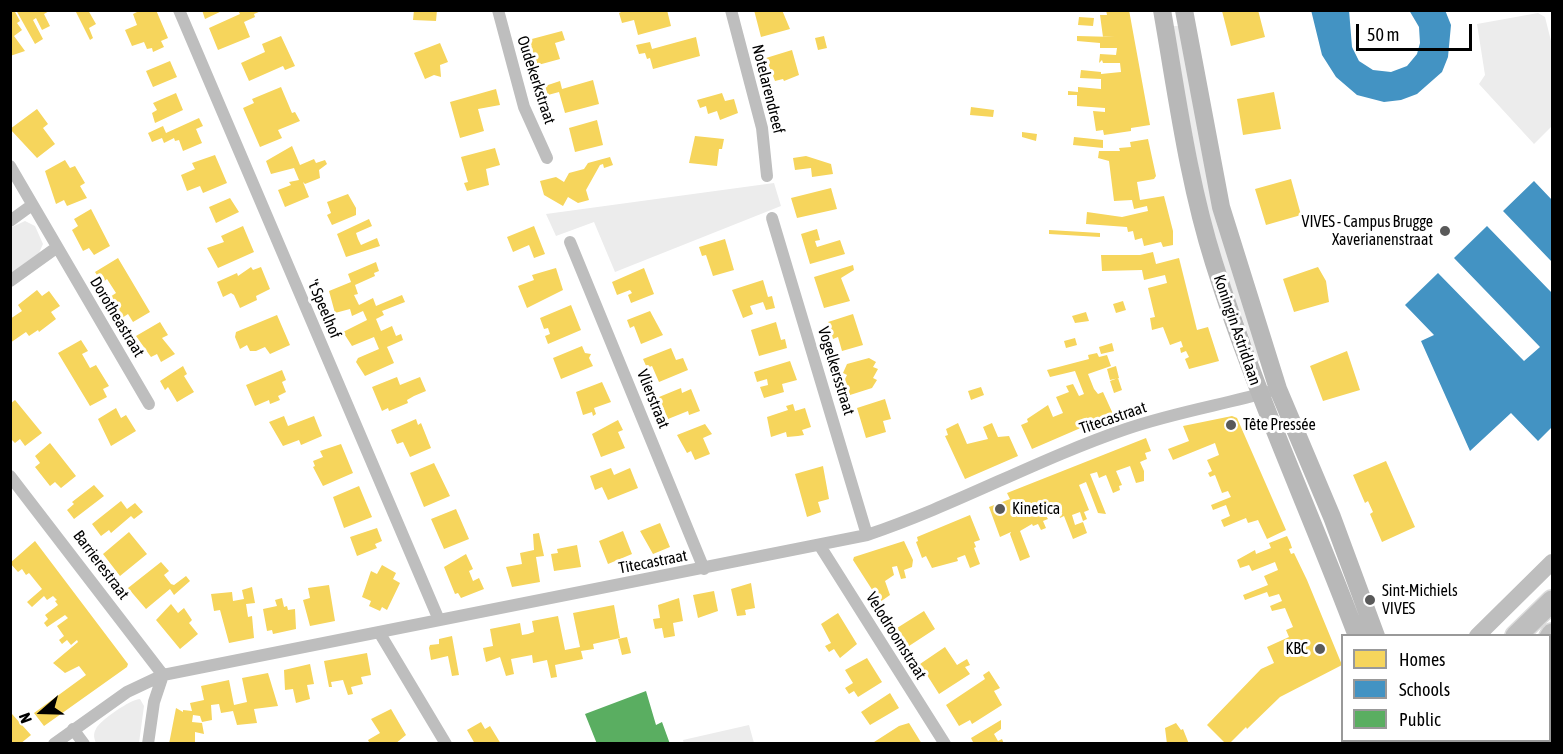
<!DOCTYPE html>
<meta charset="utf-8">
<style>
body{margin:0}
#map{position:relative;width:1563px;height:754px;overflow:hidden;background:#fff;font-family:"Asap Condensed",sans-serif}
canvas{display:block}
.frame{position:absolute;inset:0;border:12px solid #000;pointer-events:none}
.legend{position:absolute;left:1341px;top:634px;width:210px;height:108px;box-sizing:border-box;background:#fff;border:2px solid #999;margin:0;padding:8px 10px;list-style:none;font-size:18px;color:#000}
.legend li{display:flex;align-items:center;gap:12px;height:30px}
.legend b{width:30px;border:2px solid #999}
.north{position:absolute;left:12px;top:682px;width:60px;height:60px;-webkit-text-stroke:4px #fff;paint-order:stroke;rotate:250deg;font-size:16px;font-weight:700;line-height:24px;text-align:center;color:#000}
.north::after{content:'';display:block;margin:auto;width:21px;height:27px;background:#000;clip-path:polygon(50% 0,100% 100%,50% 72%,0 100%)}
.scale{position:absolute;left:1356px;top:24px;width:116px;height:27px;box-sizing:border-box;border:3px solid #000;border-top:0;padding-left:8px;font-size:18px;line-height:21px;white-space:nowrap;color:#000;-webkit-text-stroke:4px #fff;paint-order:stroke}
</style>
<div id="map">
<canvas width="1563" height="754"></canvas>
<div class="frame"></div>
<ul class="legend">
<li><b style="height:16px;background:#f6d55c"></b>Homes</li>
<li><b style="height:16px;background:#4393c3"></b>Schools</li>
<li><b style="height:16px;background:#5aae61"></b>Public</li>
</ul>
<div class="north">N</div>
<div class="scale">50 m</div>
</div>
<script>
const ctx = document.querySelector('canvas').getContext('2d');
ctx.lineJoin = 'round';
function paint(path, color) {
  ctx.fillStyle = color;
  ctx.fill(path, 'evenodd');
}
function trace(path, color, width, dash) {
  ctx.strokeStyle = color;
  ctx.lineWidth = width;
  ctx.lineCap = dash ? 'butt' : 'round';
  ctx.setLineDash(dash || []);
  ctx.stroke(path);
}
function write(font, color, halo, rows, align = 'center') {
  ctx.font = font + ' "Asap Condensed",sans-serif';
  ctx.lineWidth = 6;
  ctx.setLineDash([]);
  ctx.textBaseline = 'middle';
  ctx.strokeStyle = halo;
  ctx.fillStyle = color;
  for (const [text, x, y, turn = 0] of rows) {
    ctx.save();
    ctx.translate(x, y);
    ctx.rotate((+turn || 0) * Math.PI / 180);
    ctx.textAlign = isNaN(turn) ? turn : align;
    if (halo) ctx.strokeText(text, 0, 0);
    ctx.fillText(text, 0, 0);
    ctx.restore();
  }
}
const green = new Path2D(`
 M1538,13L1545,17L1552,45V126L1534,144L1479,84L1485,75L1477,24Z
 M1174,26H1180L1260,360L1258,362L1210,229L1172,28Z
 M774,183L781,206L615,272L594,222L556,236L546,214Z
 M25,221L35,226L43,244L39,253L10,274V228Z
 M140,699L144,706L139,743H96C94,738 93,734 96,729C99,721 131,699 140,699Z
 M749,725L754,743L684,744L683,740Z`);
const homes = new Path2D(`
 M10,10H14L20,21L17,23L22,30L14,36L25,51L10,56Z
 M16,10H51L44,14L50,26L42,30L36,18L33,20L43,39L35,44Z
 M75,10H88L96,24L89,28L93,38L90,40Z
 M141,10H156L168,38L161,41L164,47L153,52L152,48L147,49L144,42L132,46L125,30L137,25L133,14Z
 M202,10H224L205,19Z
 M238,10L261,11L254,14L255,17L244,22L250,37L218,50L209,28L240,14Z
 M414,10H437L436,21L413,20Z
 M625,10H667L671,26L638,35L634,20L622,23L619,13Z
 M754,10H782L790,29L761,37Z
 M1106,10H1129L1150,125L1131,128V131L1104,135L1103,130L1096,131L1093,111L1105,112V108L1077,106V95H1068V91L1078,92V87L1101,89V79L1080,78L1081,70L1101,72V74L1121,72L1120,63H1103L1102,60L1099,63L1100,54L1116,55L1117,48H1100V43L1077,41V36L1115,37H1103L1100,15H1107Z
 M1258,10L1265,37L1231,46L1222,11Z
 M1079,17L1094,18L1093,26L1078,25Z
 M562,31L565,40L555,43L560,59L538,65L528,40Z
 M281,36L295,66L285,70L283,66L249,81L241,63L265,52L262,44Z
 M824,36L827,48L818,50L815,38Z
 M696,37L700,56L653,69L650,58L647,59L645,53L639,54L636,45L650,42L652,49Z
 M440,43L448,62L440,65L441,77L434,75L425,79L414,53Z
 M792,50L799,75L784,81L783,79L775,81L766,58Z
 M170,61L177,77L153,87L146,71Z
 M593,80L599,104L565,113L559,92L548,95L545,86L560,81L562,89Z
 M281,87L292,113L295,112L300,121L278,130L282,138L260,147L243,108L254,103L252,99Z
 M496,89L500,105L478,109L484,131L460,138L450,102Z
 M1274,92L1281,129L1243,135L1237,99Z
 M176,93L183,110L155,123L152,113L157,110L153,103Z
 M722,93L725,101L734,99L738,113L720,120L717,111L708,114L706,106L700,108L697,100Z
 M971,107L994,110L993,117L970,115Z
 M37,109L48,124L43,128L55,144L37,158L10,129Z
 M199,118L203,126L196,129L202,143L183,151L179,140L175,141L174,138L164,143L162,138L152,142L148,133L163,126L166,133Z
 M597,120L603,145L575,152L569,128Z
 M1022,132L1037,134L1036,141L1022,137Z
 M695,136L724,139L722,149H719L717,166L689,163Z
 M1074,137L1103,140V148L1073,145Z
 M1148,139L1156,176L1154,179L1137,182L1140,200L1164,196L1173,231V245L1163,247L1161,242L1144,246L1142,238L1135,240L1133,231L1128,232L1127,227L1086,224L1087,212L1122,217L1148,211L1147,206L1134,209L1132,200L1114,201L1109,161L1098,158L1099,151H1120L1119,148L1131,147L1130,142Z
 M292,146L300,165L314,159L316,163L325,160L327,164L319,170L320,178L305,184L303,182L309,197L285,207L278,190L291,185L289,182L299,180L294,168L271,174L266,161Z
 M495,148L500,165L486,169L489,185L467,191L464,183L468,182L461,157Z
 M215,155L227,183L203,193L200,186L187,191L181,175L195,169L192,163Z
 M806,156L831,164L833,174L812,177L811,168L795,170L793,158Z
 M610,157L613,165L604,168L603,164L600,165L586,190L589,200L578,203L568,197L563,206L544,195L540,181L556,177L564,182L569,173L584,169L588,163Z
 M65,160L70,168L75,166L85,183L80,186L87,198L67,206L64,200L56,204L45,171Z
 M1291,179L1301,215L1266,225L1255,189Z
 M831,188L837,209L797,218L791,198Z
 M348,194L356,208V215L332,225L327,215L331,213L327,202Z
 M230,198L239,212L216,223L209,207Z
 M91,209L110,246L94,255L89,248L83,251L72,230L78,226L74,219Z
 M369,219L372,226L356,233L358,239L361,245L377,238L380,246L346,257L337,234Z
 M243,226L254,252L218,268L207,248L224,242L221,236Z
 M534,226L545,254L534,258L529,245L513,252L507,237Z
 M817,229L820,240L815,241L817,247L840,240L845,254L810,264L801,234Z
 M1049,230L1100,233V237L1049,234Z
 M725,239L734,270L713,276L706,255L702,256L699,247Z
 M1153,252L1156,264L1179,258L1197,330L1208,327L1219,361L1189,369L1185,359L1189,357L1186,351L1181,353L1180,348L1183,347L1181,341L1170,345L1163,327L1152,330L1150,318L1155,317L1148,288L1167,283L1165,275L1144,280L1142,270L1102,271L1101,255H1140Z
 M118,258L150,312L133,322L128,314L122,318L110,297L116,293L107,279L102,283L95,272Z
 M376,262L379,271L374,273L375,276L355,285L358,294L354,295L359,305L373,298L376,306L402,295L405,302L382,311L384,315L376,319L381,331L392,326L396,336L401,334L403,340L387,347L394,363L365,376L356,362L358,358L379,349L374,337L352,346L343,332L367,320L363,311L352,316L350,309L335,313L329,291L351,282L348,274Z
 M853,265L854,270L841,278L850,301L824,308L814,277Z
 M251,267L253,270L261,267L270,289L256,296L257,300L240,308L234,295L231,293L223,297L217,282L237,273L238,276Z
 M1318,267L1326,281L1329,302L1294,312L1283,279Z
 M556,268L563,290L527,308L518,286L534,280L532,275Z
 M644,268L654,294L631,303L628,295L632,293L630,290L617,295L612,282Z
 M763,280L768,297L772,296L775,308L766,310L763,302L750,306L753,314L743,318L732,290Z
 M37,290L42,296L49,291L60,306L51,312L56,319L39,332L38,330L29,336L26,332L10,343V319L22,311L18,305Z
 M1123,301L1126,310L1116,313L1113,304Z
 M571,305L581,330L548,344L545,336L550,334L548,328L544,329L540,318Z
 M650,311L663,335L641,344L634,326L630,328L627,320Z
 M1086,312L1089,321L1075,323L1072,316Z
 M853,314L863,345L842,351L838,337L833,339L828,322Z
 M277,315L290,345L270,354L265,347L256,351H250L247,345L240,349L235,337L236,332Z
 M160,322L168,335L162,338L175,354L161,362L157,354L151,357L136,336Z
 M776,322L781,340L785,339L787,348L759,356L751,330Z
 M1075,338L1077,345L1066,348L1064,341Z
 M81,340L88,351L82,354L90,368L96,365L109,386L103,389L107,397L90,406L58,353Z
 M1112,343L1114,351L1101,354L1099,347Z
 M582,346L585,353L591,354L589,358L593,366L561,379L553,358Z
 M671,348L676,360L683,358L688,370L659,382L652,366L647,368L643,359Z
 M1347,351L1360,390L1323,401L1310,366Z
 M1097,353L1099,357L1107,355L1111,366L1088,374L1094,389L1098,394L1103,392L1113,414L1032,449L1021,425L1028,422L1027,419L1048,405L1053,417L1063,413L1056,397L1069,392L1066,386L1073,384L1079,396L1084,394L1075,371L1050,377L1047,370L1089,359L1088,355Z
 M869,358L876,362L873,367L878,369L873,378L877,380L872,388L850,395L845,379L847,375L843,373L847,364Z
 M790,361L797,380L782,384L784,392L764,398L760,387L768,385L767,379L757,382L754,372Z
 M183,366L187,374L184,376L194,392L177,402L168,387L165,390L160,381Z
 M1116,366L1119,378L1110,380L1107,369Z
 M282,370L286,380L282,382L286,392L278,396L280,400L270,404L269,400L255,406L246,385Z
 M397,377L400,385L420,377L426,391L414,396L407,400L408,403L389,411L388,408L382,411L372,387Z
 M1118,378L1122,390L1114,393L1110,381Z
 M602,382L611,402L594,408L596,414L593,416L592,412L583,415L576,392Z
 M981,387L984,395L971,400L968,391Z
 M681,388L682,393L691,389L700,411L689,415L688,411L668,419L659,397Z
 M885,399L891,419L883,421L886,432L866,438L857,408Z
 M15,400L42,433L25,446L20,439L15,443L10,438V404Z
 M793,404L795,411L805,408L811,427L802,430L804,435L798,436L787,437L786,432L771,437L767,417L788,410L786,406Z
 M116,408L121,418L126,415L136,431L111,446L98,419Z
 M284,416L288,426L314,416L322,436L301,445L299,440L283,446L269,422Z
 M1232,416L1237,418L1286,530L1267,539L1258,520L1248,523L1246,518L1224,527L1221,520L1230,516L1226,505L1213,510L1211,505L1231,497L1228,491L1222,493L1215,475L1210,477L1208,473L1212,471L1207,460L1219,455L1215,443L1173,460L1168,449L1189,441L1183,426Z
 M416,419L418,425L421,423L431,448L410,457L403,442L397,444L391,430Z
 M618,420L623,430L618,432L625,448L601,457L592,434Z
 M958,423L967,444L988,439L983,427L992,423L998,437L1009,436L1018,456L965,479L945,436L948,435L946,429Z
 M705,424L712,434L703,438L710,454L695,460L691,451L687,453L677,435Z
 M1146,438L1151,451L1145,453L1147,459L1140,462L1144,471V481L1136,483L1130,466L1116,471L1122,485L1119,486L1120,490L1113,493L1106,475L1099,478L1097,472L1090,474L1106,514L1098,513L1086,482L1079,485L1089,510L1084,512L1087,519L1083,521L1080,512L1072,515L1075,525L1083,522L1087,533L1073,539L1064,516L1060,518L1058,512L1046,516L1048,519L1043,521L1046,528L1041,530L1038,524L1033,526L1032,524L1020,531L1030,557L1020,561L1010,534L1011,532L1000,537L989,507L1010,499L1007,493Z
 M50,443L76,476L61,488L55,482L50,486L35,467L40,463L35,456Z
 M341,444L353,473L323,486L313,467L315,466L313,461L323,457L320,451Z
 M1386,461L1415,527L1382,542L1370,514L1373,512L1368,501L1365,503L1353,475Z
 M434,463L450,496L424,507L410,473Z
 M823,466L829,499L818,502L821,512L807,517L795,474Z
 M611,468L614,475L630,468L638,488L608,500L602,487L595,490L590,476Z
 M94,485L104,496L74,519L67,510L74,504L72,502Z
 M359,486L372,517L344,528L333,497Z
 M121,501L127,509L135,503L143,512L134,519L131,516L111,533L109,530L101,536L92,524Z
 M456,509L469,539L444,549L431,519Z
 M970,515L980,540L974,542L976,547L974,548L980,564L970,568L965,555L957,558L958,561L932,568L926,556L922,558L916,542L918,541L917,537Z
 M660,523L670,547L653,554L640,531Z
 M377,528L382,541L375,544L377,548L357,556L350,537Z
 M623,531L632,554L608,564L599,541Z
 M129,532L147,554L120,576L103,554Z
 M539,533L544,556L536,557L540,582L512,587L506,567L522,564L520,553L534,550L533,534Z
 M1287,536L1290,542L1292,548L1289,549L1291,554L1294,553L1307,580L1342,665L1280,697L1247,729L1246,727L1229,744H1226L1207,725L1261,669L1274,663L1267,647L1289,637L1286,630L1293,627L1285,608L1272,611L1270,606L1282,601L1279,594L1269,597L1267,592L1245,600L1243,595L1268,585L1264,576L1278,570L1275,562L1252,571L1249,565L1240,568L1237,560L1255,550L1256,554L1271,548L1269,543Z
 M35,541L128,664L127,667L44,726L34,713L86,675L79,666L65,673L53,663L78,642L77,640L71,645L67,640L62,644L59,640L64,636L57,626L68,618L65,615L47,627L44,623L48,619L45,615L58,605L55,601L57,600L53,596L47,600L44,596L32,607L27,602L42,589L29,573L26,575L22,569L18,572L10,563Z
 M904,541L913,560L912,567L904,570L906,578L901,579L897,566L892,567L894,575L885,581L890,595L880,602L853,560L854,557Z
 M577,545L581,567L554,571L551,554L558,553L557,549Z
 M466,554L473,569L469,571L473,581L479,578L484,589L461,598L458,593L455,594L444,567Z
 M161,562L169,571L164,575L171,584L174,585L186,576L190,581L174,595L170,589L146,609L128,588Z
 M382,565L396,573L393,579L400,583L387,610L382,607L380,611L369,606L371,601L362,597L371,571L377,574Z
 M751,583L755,608L745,610L746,615L737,616L731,589Z
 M329,585L335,621L310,626L303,600L310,598L308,588Z
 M252,587L255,603L246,604L248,617L252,616L254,638L229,643L220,610L214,611L211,594L232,592L233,601L244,599L242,590Z
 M714,591L718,611L698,618L693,595Z
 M282,598L284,607L287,606L288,610L295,609L296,629L273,634L272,630L267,631L263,609L277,606L275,600Z
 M679,598L683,621L673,623L675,636L664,638L662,628L655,629L653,619L660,618L658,605Z
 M171,604L178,613L184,608L192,620L189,623L198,634L180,649L156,620Z
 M614,605L620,638L593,644L594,649L581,651L583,659L555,665L557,677L551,678L547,660L533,663L532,655L511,659L514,674L506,676L500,657L486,662L483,648L493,646L490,629L520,623L522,635L528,634L534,632L532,621L558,616L565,650L580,647L573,613Z
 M924,611L935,629L909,646L897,628Z
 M838,613L857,644L840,658L834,649L829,652L825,646L831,643L821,624Z
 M452,636L459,675L452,676L448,656L431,660L429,648L430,645L439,644V639Z
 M627,637L631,653L622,655L618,639Z
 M945,647L957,665L967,659L970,665L965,667L970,674L939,694L920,664Z
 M367,653L371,675L361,677L363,684L351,687L353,694L348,695L343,680L331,682L332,687H329L324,661Z
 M867,658L882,682L858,697L854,691L849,694L845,688L853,683L845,670Z
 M310,664L314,684L307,685L310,699L296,703L293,689L285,690L284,670Z
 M989,671L1000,688L994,691L1002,705L972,724L970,720L959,726L946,705L985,679L983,675Z
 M268,673L278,706L254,709L257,723L237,725L233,711L221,713L219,704L211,705L212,720L202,722L200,716L193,715L192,722L202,723L204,734L195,732V744H169L176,708L183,712V710L192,711L190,703L204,700L201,686L229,680L234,705L247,702L242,678Z
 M890,693L899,708L870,725L861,712Z
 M391,709L406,735L395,744H370L368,740L380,733L371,719Z
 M12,714L31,735L20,744H10Z
 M1001,720V729L994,734L998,741L1002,739L1004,744H974L971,738Z
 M481,722L485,729L490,726L501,744H475L467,730Z
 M909,723L922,744H871L899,726Z
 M1176,723L1181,730L1183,729L1189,744H1167L1165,728Z`);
const schools = new Path2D(`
 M1311,10H1349L1352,47L1359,61L1373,70L1391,72L1407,66L1417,54L1420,43L1419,27L1409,10H1445L1451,25L1448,57L1442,72L1417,94L1401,100L1384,102L1357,95L1336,77L1322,55Z
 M1534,181L1552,200V262L1503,211Z
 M1487,226L1552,293V427L1538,441L1511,413L1470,451L1421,341L1434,335L1405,305L1438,273L1524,361L1540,347L1454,258Z`);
const public = new Path2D(`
 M646,691L656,725L662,722L670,744H597L585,714Z`);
const trunkTunnel = new Path2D(`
 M1405,744L1408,740
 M1439,744L1442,740`);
const minor = new Path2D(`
 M179,10L439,620
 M498,10L524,107L547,158
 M731,10L762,128L767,176
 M10,166L149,404
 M772,218L867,535
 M10,221L32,205
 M570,242L704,569
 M10,281L56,248
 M10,476L163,675
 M820,546L945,744
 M379,632L446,744
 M73,729L84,744
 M54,744L127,692L163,675L867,535C956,505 1038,459 1126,429C1172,413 1221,405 1268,392
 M148,744L154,702L163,675`);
const tertiary = new Path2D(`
 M1477,636L1552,562
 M1550,677L1552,675
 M1373,740V744
 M1476,744V740`);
const secondary = new Path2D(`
 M1162,10C1177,95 1188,181 1214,263C1254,391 1310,511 1357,636
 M1184,10L1221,207L1278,389L1332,517L1376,636`);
const trunk = new Path2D(`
 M1516,636L1552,601
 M1550,637L1552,634`);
const markers = [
 [1445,231,6,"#595959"],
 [1231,425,6,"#595959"],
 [1000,509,6,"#595959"],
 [1370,600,6,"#595959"],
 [1320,649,6,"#595959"]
];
const streetNames = [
 ["Oudekerkstraat",536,80,72],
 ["Notelarendreef",768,89,76],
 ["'t Speelhof",324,309,67],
 ["Dorotheastraat",117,317,59],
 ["Koningin Astridlaan",1237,330,71],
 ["Vogelkersstraat",836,371,73],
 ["Vlierstraat",653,399,68],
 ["Titecastraat",1113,418,-19],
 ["Titecastraat",653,562,-11],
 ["Barrierestraat",101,565,53],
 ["Velodroomstraat",896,636,58]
];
const poiNames = [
 ["VIVES - Campus Brugge",1433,222,"right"],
 ["Xaverianenstraat",1433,240,"right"],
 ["Tête Pressée",1243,425],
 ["Kinetica",1012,509],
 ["Sint-Michiels",1382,591],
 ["VIVES",1382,609],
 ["KBC",1308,649,"right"]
];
paint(green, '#ececec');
paint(homes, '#f6d55c');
paint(schools, '#4393c3');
paint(public, '#5aae61');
trace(trunkTunnel, '#d9d9d9', 21, [21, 10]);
trace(trunk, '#dbdbdb', 24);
trace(minor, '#bebebe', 12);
trace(tertiary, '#bebebe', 16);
trace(secondary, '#b8b8b8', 18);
trace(trunk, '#bebebe', 21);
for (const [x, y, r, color] of markers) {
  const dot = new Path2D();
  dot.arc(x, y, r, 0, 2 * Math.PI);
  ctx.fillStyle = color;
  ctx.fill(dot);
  trace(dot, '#fff', 2);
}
write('16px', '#000', '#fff', streetNames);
write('16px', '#000', '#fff', poiNames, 'left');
</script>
